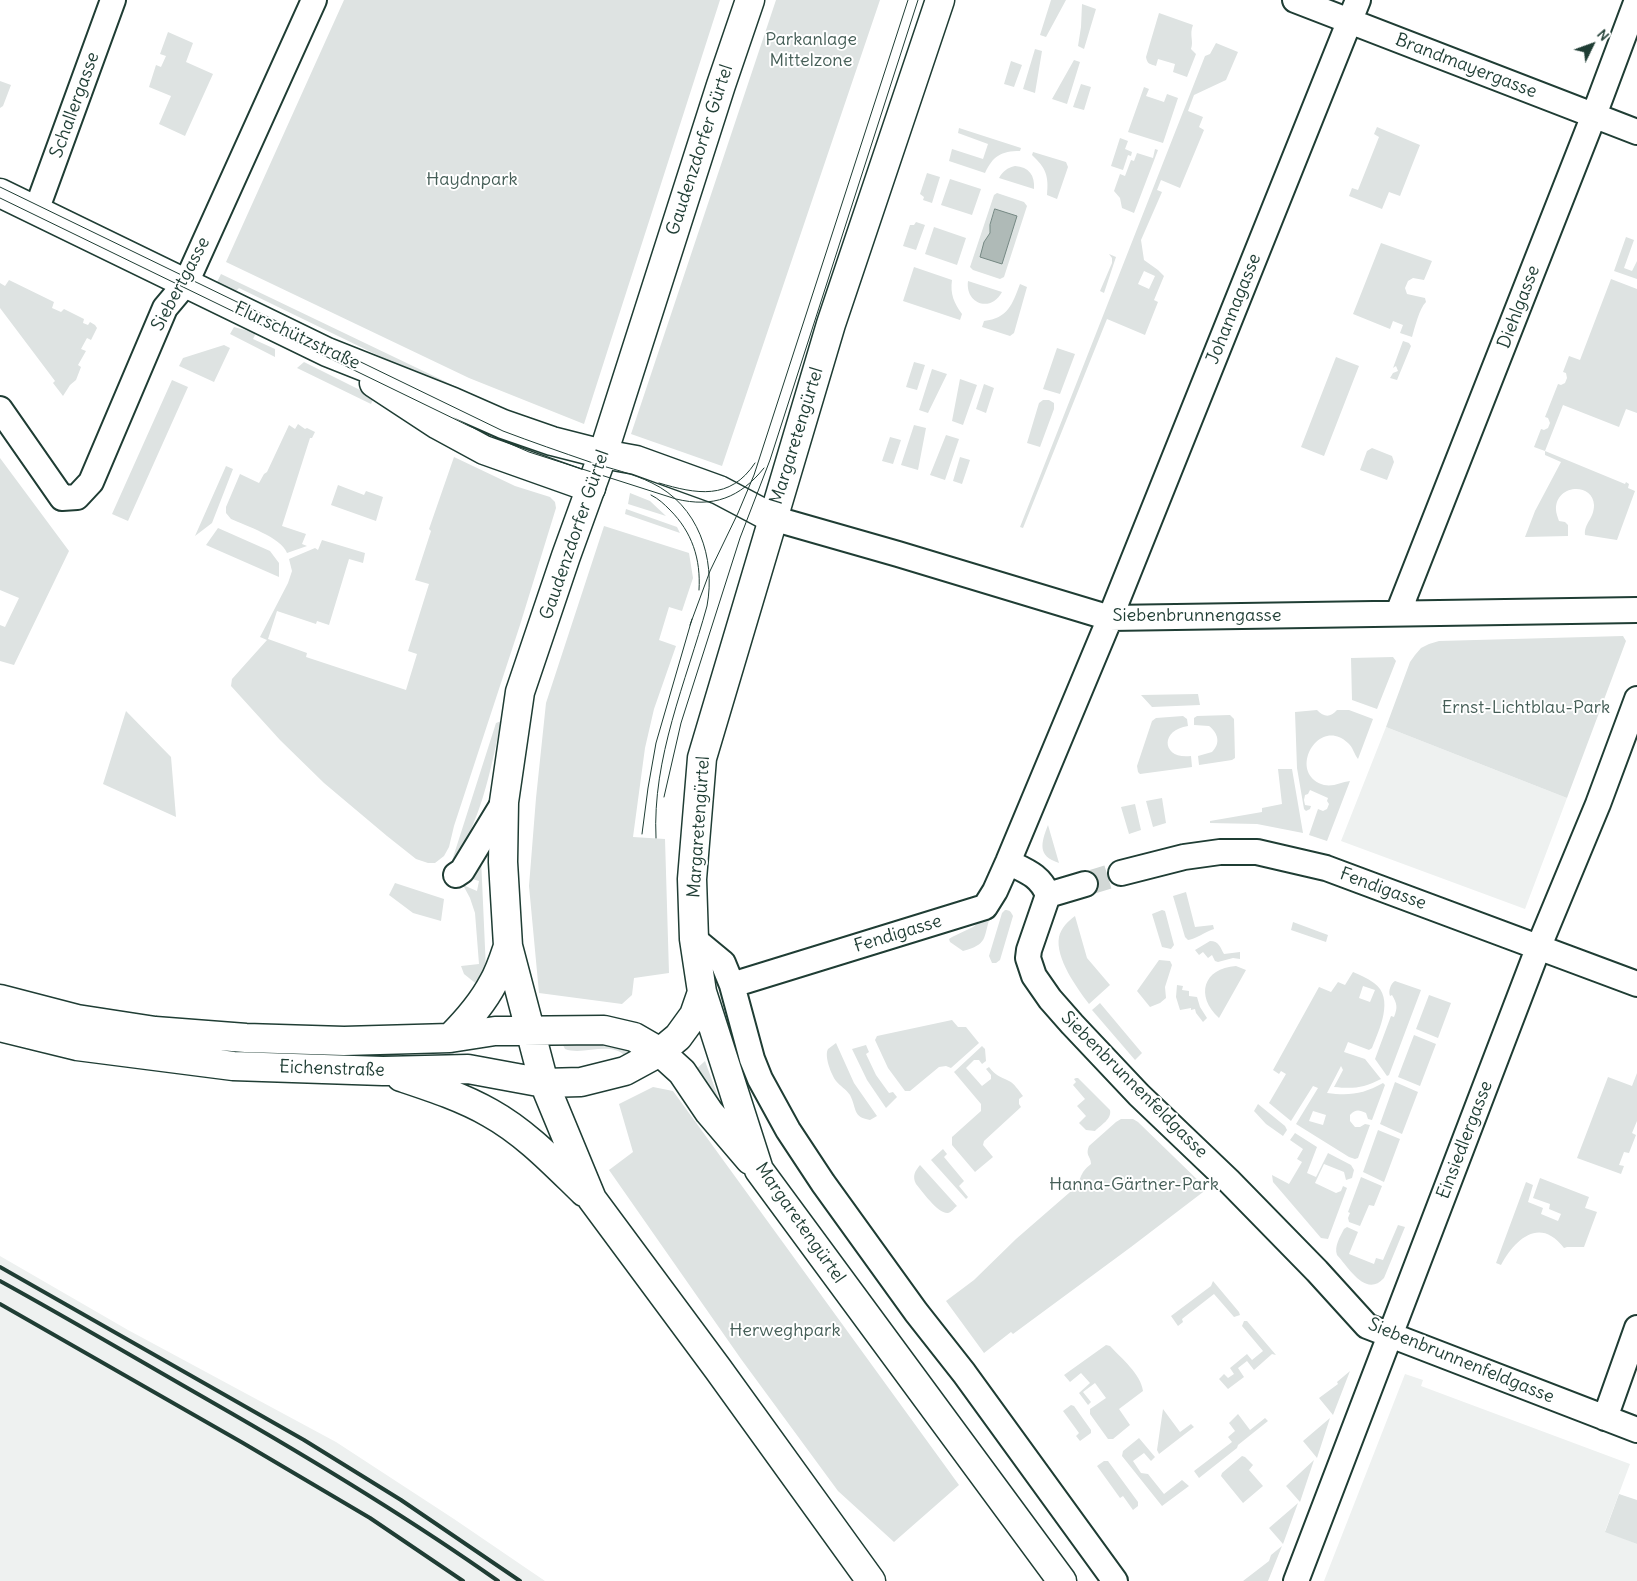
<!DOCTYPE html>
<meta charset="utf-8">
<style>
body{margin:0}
#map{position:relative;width:1637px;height:1581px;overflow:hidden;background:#fff;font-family:Delius,sans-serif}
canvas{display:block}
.north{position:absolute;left:1567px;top:20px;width:50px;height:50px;-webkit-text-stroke:4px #fff;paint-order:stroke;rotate:48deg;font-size:14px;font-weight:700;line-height:20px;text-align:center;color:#1f3d34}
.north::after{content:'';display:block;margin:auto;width:18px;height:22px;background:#1f3d34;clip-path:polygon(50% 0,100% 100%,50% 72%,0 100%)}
</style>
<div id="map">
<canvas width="1637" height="1581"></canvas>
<div class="north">N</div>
</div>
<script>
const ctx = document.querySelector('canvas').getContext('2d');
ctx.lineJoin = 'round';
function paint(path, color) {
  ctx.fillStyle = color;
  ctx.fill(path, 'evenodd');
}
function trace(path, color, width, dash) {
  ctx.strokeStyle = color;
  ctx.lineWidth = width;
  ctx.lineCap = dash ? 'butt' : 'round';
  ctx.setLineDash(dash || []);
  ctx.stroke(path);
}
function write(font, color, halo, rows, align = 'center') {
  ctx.font = font + ' Delius,sans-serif';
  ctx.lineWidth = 4;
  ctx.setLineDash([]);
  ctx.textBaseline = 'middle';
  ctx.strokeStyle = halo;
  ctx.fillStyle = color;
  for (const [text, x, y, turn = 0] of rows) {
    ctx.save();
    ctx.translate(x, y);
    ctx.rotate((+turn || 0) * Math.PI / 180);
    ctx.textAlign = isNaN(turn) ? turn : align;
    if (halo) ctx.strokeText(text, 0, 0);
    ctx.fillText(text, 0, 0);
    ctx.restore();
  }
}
const built = new Path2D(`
 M1386,727L1567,798L1525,909L1341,841Z
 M0,1256L128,1330L336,1442L454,1519L545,1581H0Z
 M1405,1374L1423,1380L1421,1386L1630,1464L1605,1531L1637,1544V1581H1324Z`);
const green = new Path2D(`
 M344,0H720L584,424L469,378L226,262Z
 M776,0H880L722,466L631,434Z
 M1051,0H1066L1046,37L1040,35Z
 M1082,4L1096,9L1084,49L1078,46L1081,27Z
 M1159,13L1193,25C1189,35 1194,41 1191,49L1196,54L1187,77L1173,72L1175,64L1158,59L1156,66C1150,64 1147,64 1146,57Z
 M168,32L193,43L186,62L213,74L185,136L159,124L171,96L149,87L156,65L161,67L166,56L160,54Z
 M1216,43L1238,52L1226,80L1194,95L1188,111L1203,117L1199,127L1204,130L1180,188L1161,180L1157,190L1162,192L1141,240L1144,260L1158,270L1164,276L1154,300L1158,302L1145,335L1107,319L1023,528L1020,527L1205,56L1210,54ZM1144,271L1155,276L1149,289L1138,284Z
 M1035,49L1042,51L1035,93L1023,89Z
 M1074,60L1080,62L1067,104L1052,99Z
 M1011,61L1022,65L1014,87L1004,84Z
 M0,81L11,85L3,106L0,108Z
 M1081,84L1091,87L1084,110L1073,107Z
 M1144,87L1149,89L1146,96L1164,102L1167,94L1178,98L1163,143L1128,132Z
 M1377,127L1420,145L1400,196L1389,192L1382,209L1349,196L1352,188L1358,190L1379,137L1374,134Z
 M959,128L1021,148L1020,151C1001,151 993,156 985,173L949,161L952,149L983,159L988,144L958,133Z
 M1120,138L1128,141L1125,149L1132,152L1131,156L1128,155L1123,170L1111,166Z
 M1155,149L1158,150L1134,213L1122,208L1120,198L1114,191L1120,174L1125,176L1131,160L1134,161L1137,153L1153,158Z
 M1033,152L1066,162L1068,167L1057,199L1047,195C1049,176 1046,168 1032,155Z
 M1015,166C1029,167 1035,175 1034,189L999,178C1003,171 1007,168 1015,166Z
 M927,173L940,177L932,203L923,200L924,197L920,194Z
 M950,179L981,189L972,215L941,205Z
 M997,193L1024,202L1027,206L1004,277L1000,279L973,270L970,267L994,195ZM990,225L1002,264L984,242L990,233Z
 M916,222L925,225L916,250L903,246L910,225H914Z
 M934,227L966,238L957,265L925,254Z
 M1626,237L1634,240L1624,268L1632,271L1637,261V279L1614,271Z
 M1381,243L1432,261L1424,280L1413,278L1408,281L1405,288L1407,294L1425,298L1426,302C1419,309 1415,327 1412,337L1400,333L1403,325L1393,321L1390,329L1353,314Z
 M1109,254L1116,257L1104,293L1100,291L1112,263V258Z
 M914,267L952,280C950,294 954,303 962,314L960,320L903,301Z
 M221,274L488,402L517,415L503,416L239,288L235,292L216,284Z
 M1611,279L1637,289V413L1626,409L1619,427L1563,405L1545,451L1625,484L1626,482L1629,484L1628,488L1635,491L1617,540L1585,535C1584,523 1594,519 1594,505C1593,482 1555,484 1556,510C1556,513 1558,518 1559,521L1565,522L1568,525V536L1525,537L1535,511L1561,462L1545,455V451L1534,447L1541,429L1544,430L1548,428L1550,423L1548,418L1545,417L1558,384L1561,385L1565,383L1567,378L1566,373L1563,372L1569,356L1580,360Z
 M9,280L54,302L52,308L61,312L64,309L84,319L83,323L88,325L90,322L95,325L97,328L91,340L87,338L81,349L86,351L78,365L81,367L76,380L70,385L63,396L53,383L55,381L0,308V283L5,286Z
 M968,281L1002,292C991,313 965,304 968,281Z
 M1020,284L1027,287L1014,333L1010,336L982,327L984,321C1008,318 1012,305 1020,284Z
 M234,327L256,333L253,339L275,349V357L230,334Z
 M1403,341L1409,343L1411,346L1397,380L1390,378L1393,373L1398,371L1396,366L1393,368Z
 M224,345L230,348L214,382L179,366L183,358Z
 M1057,348L1075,354L1060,394L1043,389Z
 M1336,357L1359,366L1324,456L1301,447Z
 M304,362L374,397L371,404L297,368Z
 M914,362L925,365L917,390L906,387Z
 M932,369L947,374L928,413L919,410Z
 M960,379L977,385L963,425L952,421Z
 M172,380L188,387L128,521L112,514Z
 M984,384L994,388L986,413L976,409Z
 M1043,400H1049L1054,403V409L1040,447L1027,443L1039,403Z
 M298,424L305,429L307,428L315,432L312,438H310L282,526L306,534L302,544L307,546L287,553C281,537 246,526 231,519L226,513V507L240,474L259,483L264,474L267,472L289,425L295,429Z
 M914,425L926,428L918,470L901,465Z
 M946,435L959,439L945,480L930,475Z
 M890,437L901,440L893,464L882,461Z
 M1372,448L1392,456L1394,462L1387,480L1360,470L1367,451Z
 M454,457L515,486L550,497L555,502L556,508L520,625L454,826L449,847L444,856L435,863H428L416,859L387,836L324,783L280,740L231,686L232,679L267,640L260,637L288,583L292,571L289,559L315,548L318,550L322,540L365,553L363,563L349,559L329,625L317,621L316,624L277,611L268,639L307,653L306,657L406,690L417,654L408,651L429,584L415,580L431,531L429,529Z
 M960,457L970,460L962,484L953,481Z
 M0,458L69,551L14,665L0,661V625L5,627L19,598L0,590Z
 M226,466L233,469L212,523L195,536Z
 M338,485L364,495L366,491L383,497L376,521L331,505Z
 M630,493L650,501L666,516L628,504Z
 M626,509L677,527L680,533L625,514Z
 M604,526L689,553L693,578L682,611L669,607L659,640L676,646L654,709L645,748L633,837L665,839L669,973L634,978L632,995L622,1004L539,993L529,886L536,798L546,703Z
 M218,528L270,551L279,563V577L206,545Z
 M1623,636L1626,641L1567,798L1386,727L1410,662L1415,655L1421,648L1429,644L1439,641Z
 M1393,657L1396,661L1377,709L1352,700L1351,658Z
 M1198,694L1200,705L1152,707L1141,695Z
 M1317,710C1324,717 1330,718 1337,710H1349L1373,719L1358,759C1354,754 1353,747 1348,743C1318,715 1286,774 1324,785C1334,787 1341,782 1350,781L1327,841L1309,835L1318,809L1323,811L1327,809L1329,804L1327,801L1328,798L1310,790L1308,794L1305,795L1304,800L1305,805L1311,806L1310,809L1306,811L1304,809L1297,768L1295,712Z
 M126,711L171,757L176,817L103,784Z
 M1230,715L1234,719L1235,758L1232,760L1199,765L1198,756L1212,752C1221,743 1218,733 1209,726L1194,725V718L1197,716Z
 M1183,716L1187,719L1188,726C1159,730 1162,760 1191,756L1192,767L1140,774L1138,772L1137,766L1152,721L1156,718Z
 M501,721C490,774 481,822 450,867L496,723Z
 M1278,769H1292L1303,833L1257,824L1210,823V821L1262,812V808L1282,804Z
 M1162,798L1166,823L1153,827L1146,801Z
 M1135,804L1141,830L1129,834L1121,807Z
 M1048,825L1059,863C1037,856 1041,843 1048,825Z
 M481,858L486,970L479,986L464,974L461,966L479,964L475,913L470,898L463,885L477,891L479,881L469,878Z
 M395,883L444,899L441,921L413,913L389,895Z
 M1186,892L1195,927L1213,925L1214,929C1207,931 1194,940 1188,940L1185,937L1173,896Z
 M1005,910C1010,910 1011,912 1013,916L1000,960L996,963H992L989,956L1002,913Z
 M1162,910L1165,911L1174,945L1171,949L1162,947L1152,914Z
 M989,914L990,917C983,939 988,944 963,951L950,942L949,939L952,937L973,927Z
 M1075,916L1087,958L1110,985L1089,1004C1077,988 1055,958 1059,937C1061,928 1068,921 1075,916Z
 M1293,922L1328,935L1326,942L1291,930Z
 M1210,941C1219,941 1220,947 1224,954L1240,952V959L1233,958L1218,962L1215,961L1212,955L1208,958L1203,952L1199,955L1195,950Z
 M1159,960L1170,961L1172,965L1165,987L1166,998L1160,1003L1150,1007L1137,991Z
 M1236,966L1246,970L1219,1018C1195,996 1203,968 1236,966Z
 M1353,972C1360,975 1367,978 1374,983C1395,998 1379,1030 1372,1048L1369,1050L1348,1042L1344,1052L1365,1059L1381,1079C1363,1088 1354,1089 1334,1087L1343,1070L1341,1066L1327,1093C1350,1096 1363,1094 1383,1083L1385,1085L1372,1120L1368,1119L1366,1113C1359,1110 1356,1109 1350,1115V1121L1355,1127H1360L1365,1124L1370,1125L1358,1158L1355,1159L1349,1157L1296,1124L1318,1088L1313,1086L1291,1121L1269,1103L1286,1074L1281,1071L1279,1074L1273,1070L1319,987L1331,992L1338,982L1345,985ZM1363,986L1375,990L1370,1002L1359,998ZM1313,1111L1326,1115L1323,1125L1309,1121Z
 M1395,981L1421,990L1389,1075L1387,1076L1375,1059L1391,1016L1394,1017C1398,1007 1397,1004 1392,995L1390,996C1388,991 1391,983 1395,981Z
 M1177,985L1183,986L1182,990L1189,991V996L1197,997L1200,1007L1207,1018L1203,1022L1196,1013L1195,1009L1191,1010V1008L1180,1010L1176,997Z
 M1429,995L1451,1003L1438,1038L1416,1029Z
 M1100,1003L1142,1053L1135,1060L1092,1010Z
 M952,1020L958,1027H966L979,1043L951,1068L946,1066L939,1067L910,1091H905L888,1068L875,1040L877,1036Z
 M1414,1035L1436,1044L1420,1086L1398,1077Z
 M600,1042L629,1049L632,1053L626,1057C612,1040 583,1056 565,1049L562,1043Z
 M836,1043L854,1083L877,1116L870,1120C852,1117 857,1108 850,1095C846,1089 840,1086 836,1081C831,1074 824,1056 828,1049Z
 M866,1045L869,1052L866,1054L876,1075L889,1093L893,1092L897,1097L886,1108L867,1080L852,1049Z
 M982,1046L985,1049L986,1061L982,1064L979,1060H974L966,1068L982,1086L991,1079V1075L986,1069L989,1067C996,1076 999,1076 1009,1081C1014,1083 1019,1091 1023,1096L1019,1099V1104L1021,1107L984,1141L983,1145L993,1157L975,1172L952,1145V1137L981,1111V1104L954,1072Z
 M705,1061L720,1102L719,1104L693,1072Z
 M1637,1073V1121L1632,1133L1636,1135L1629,1153L1624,1152L1619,1165L1624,1166L1621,1174L1577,1158L1608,1077L1632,1086Z
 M1076,1078H1078L1110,1110C1112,1119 1101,1125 1095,1131L1086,1130L1079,1123L1086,1116L1077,1106L1085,1099L1073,1085L1076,1082L1074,1079Z
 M1395,1082L1418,1092L1402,1134L1380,1124Z
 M653,1087L673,1091L959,1485L894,1542L838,1491L741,1359L609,1170L633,1152L619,1104Z
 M1258,1104L1285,1126L1287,1130L1283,1136L1266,1124L1254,1111Z
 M1121,1119H1133L1138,1122L1207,1189L1131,1247L1013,1334L1011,1332L984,1353L946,1301L974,1280L1016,1239L1077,1186C1082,1175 1081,1172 1091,1164C1091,1156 1085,1156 1089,1146L1116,1122Z
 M1378,1130L1400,1139L1384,1182L1363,1172Z
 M1295,1133L1317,1147L1307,1173L1316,1177L1328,1153L1351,1165L1354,1170L1352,1178L1346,1180L1344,1172L1324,1164L1315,1183L1336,1193L1341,1191L1343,1186L1347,1188L1328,1239L1321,1238L1273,1182L1272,1175L1289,1184L1302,1162L1297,1159L1303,1149L1290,1140Z
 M943,1149L947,1154L944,1157L964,1181L959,1186L968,1197L966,1199L931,1160Z
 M920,1165L957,1206C954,1208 952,1212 948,1213C938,1214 922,1191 916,1184C912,1176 915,1171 920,1165Z
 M1361,1177L1382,1186L1374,1206L1369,1205L1360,1226L1349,1222L1348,1218L1350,1213L1348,1212Z
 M1540,1178L1589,1197L1585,1208L1597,1212L1584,1247H1567L1564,1248C1540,1216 1515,1239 1501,1265L1496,1263L1526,1182L1533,1185L1528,1202L1543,1208L1541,1214L1558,1221L1561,1214L1549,1209L1550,1204L1533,1198Z
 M1398,1225L1405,1227L1384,1278C1366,1298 1349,1268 1337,1255C1334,1246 1340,1237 1344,1229L1347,1227L1358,1232L1349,1254L1374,1264L1376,1258L1383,1260Z
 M1213,1281L1239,1312L1240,1315L1234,1317L1214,1294L1182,1319L1183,1322L1178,1326L1171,1316L1211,1286Z
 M1244,1321H1247L1276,1355L1272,1354L1254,1370L1247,1361L1238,1368L1244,1377L1228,1389L1219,1379L1224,1374L1228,1378L1234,1374L1230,1368L1247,1354L1252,1360L1263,1351L1242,1326Z
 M1106,1345L1110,1346C1121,1358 1141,1374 1143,1391L1119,1409L1130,1425L1113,1439H1108L1090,1414V1409L1106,1398L1095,1383L1083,1392L1091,1402L1088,1405L1079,1393L1090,1383L1081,1373L1070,1382L1064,1375Z
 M1350,1371L1333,1415L1319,1398L1338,1384L1337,1382Z
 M1071,1405L1074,1406L1091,1430V1433L1080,1441L1076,1436L1079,1433L1063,1411Z
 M1163,1409L1180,1432L1191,1424L1194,1427L1159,1454L1157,1450Z
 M1238,1414L1250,1430L1265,1418L1268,1421L1238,1445L1237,1448L1199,1478L1194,1471L1232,1442L1228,1437L1235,1431L1229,1423Z
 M1330,1418L1317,1458L1303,1441Z
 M1139,1438L1155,1457L1151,1461L1144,1453L1133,1461L1141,1473L1148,1474L1164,1494L1182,1480L1189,1486L1162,1506L1122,1456L1123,1451Z
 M1242,1456L1245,1457L1253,1465L1249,1470L1263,1486L1243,1503L1221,1476L1222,1473Z
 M1314,1460L1300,1502L1286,1486Z
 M1104,1461H1108L1138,1502V1506L1133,1510L1123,1496L1120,1498L1097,1466Z
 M1619,1494L1637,1500V1544L1605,1532Z
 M1298,1503L1283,1544L1269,1528Z
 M1282,1546L1268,1581H1243L1269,1561L1271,1555Z`);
const water = new Path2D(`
 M995,209L1017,216L1002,264L980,257L984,242L990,233V225Z`);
const minorTunnel = new Path2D(`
 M1085,884L1121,873`);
const minor = new Path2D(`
 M1295,0L1637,132
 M36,211L113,0
 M0,409L62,498L77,497L91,482L165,308L186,283L314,0
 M772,518L898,554L1110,618L1637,610
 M1398,613L1594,115L1637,0
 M1008,862C1026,871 1040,875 1048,895
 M1121,873L1184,857L1220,852H1257L1326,868L1637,984
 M456,875L462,871L504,802
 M1048,895L1029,950L1028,958L1034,976L1050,999L1072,1024L1139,1095L1228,1180L1317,1271L1367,1326L1637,1430
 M1048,895L1085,884
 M694,939L723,963L732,985L752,1059L760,1079L788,1130L823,1183L916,1312L964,1373L1115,1581
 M732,985L985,907L995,891L1008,862L1110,618L1358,0
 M1605,1418L1637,1328
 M1296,1581L1539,946L1598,804L1637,699`);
const tertiary = new Path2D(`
 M0,193L327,352L453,402L503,424L552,441L603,454L636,460L719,490L772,518
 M374,383L438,425L484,450L591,488`);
const primary = new Path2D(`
 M750,0L721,85L603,454L566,556L520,692L504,802L503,862L508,946L544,1083L592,1199L718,1369L871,1581
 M940,0L831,324L702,758L692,879L694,939L702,992L759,1170L1062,1581
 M0,999L77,1019L155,1031L246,1038L344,1041L450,1038L495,1031L604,1030L634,1037L660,1052L682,1072L709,1112L750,1160
 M0,1027L77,1046L233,1066L383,1071L468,1069L544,1083L581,1082L625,1071L660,1052L678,1037L694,1015L702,992
 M450,1038C467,1021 482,1004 493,983C500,971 504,958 508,946
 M401,1077C431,1087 462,1097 490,1113C526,1133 555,1164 584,1192`);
const tram = new Path2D(`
 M0,187L503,431C532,442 561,452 590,462C611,469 632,473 652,483C698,505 716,558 707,606C686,682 652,758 656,838
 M0,198L469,426L529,452L676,499C713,508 740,498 764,468
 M659,483C696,494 730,501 755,463
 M651,495C659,499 664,504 670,510C692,532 701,559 699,590
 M690,625L710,571L738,513L754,475L908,0
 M664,797L681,723L740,538L770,460L918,0
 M642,834L648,788L656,743L692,619`);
const rail = new Path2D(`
 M0,1267L304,1440L401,1500L520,1581
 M0,1281C71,1320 140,1361 210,1401C308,1457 406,1516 498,1581
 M0,1304L243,1443L370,1518L463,1581`);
const parkNames = [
 ["Parkanlage",811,40],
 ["Mittelzone",811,61],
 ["Haydnpark",472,180],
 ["Ernst-Lichtblau-Park",1526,708],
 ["Hanna-Gärtner-Park",1134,1185],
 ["Herweghpark",785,1331]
];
const streetNames = [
 ["Brandmayergasse",1466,66,21],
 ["Schallergasse",75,105,-70],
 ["Gaudenzdorfer Gürtel",700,150,-72],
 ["Siebertgasse",181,284,-62],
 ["Diehlgasse",1519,307,-69],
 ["Johannagasse",1234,309,-68],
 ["Flurschützstraße",297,336,25],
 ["Margaretengürtel",797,436,-73],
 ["Gaudenzdorfer Gürtel",575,535,-71],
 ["Siebenbrunnengasse",1197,616],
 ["Margaretengürtel",699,827,-86],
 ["Fendigasse",1383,889,20],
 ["Fendigasse",898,934,-17],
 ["Eichenstraße",332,1069,2],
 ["Siebenbrunnenfeldgasse",1134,1085,45],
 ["Einsiedlergasse",1465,1140,-69],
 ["Margaretengürtel",800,1223,55],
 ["Siebenbrunnenfeldgasse",1461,1361,22]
];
paint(built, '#eef1f0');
paint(green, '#dee3e2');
paint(water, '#afbab7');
trace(water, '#758883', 1);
trace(minorTunnel, '#d2d8d6', 24, [24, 12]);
trace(minor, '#1f3d34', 28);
trace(tertiary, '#1f3d34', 31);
trace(primary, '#1f3d34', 31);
trace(minor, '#fff', 24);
trace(tertiary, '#fff', 28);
trace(primary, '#fff', 28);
trace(tram, '#1f3d34', 1);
trace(rail, '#1f3d34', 4);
write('18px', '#455e57', '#fff', parkNames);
write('18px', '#1f3d34', '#fff', streetNames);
</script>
